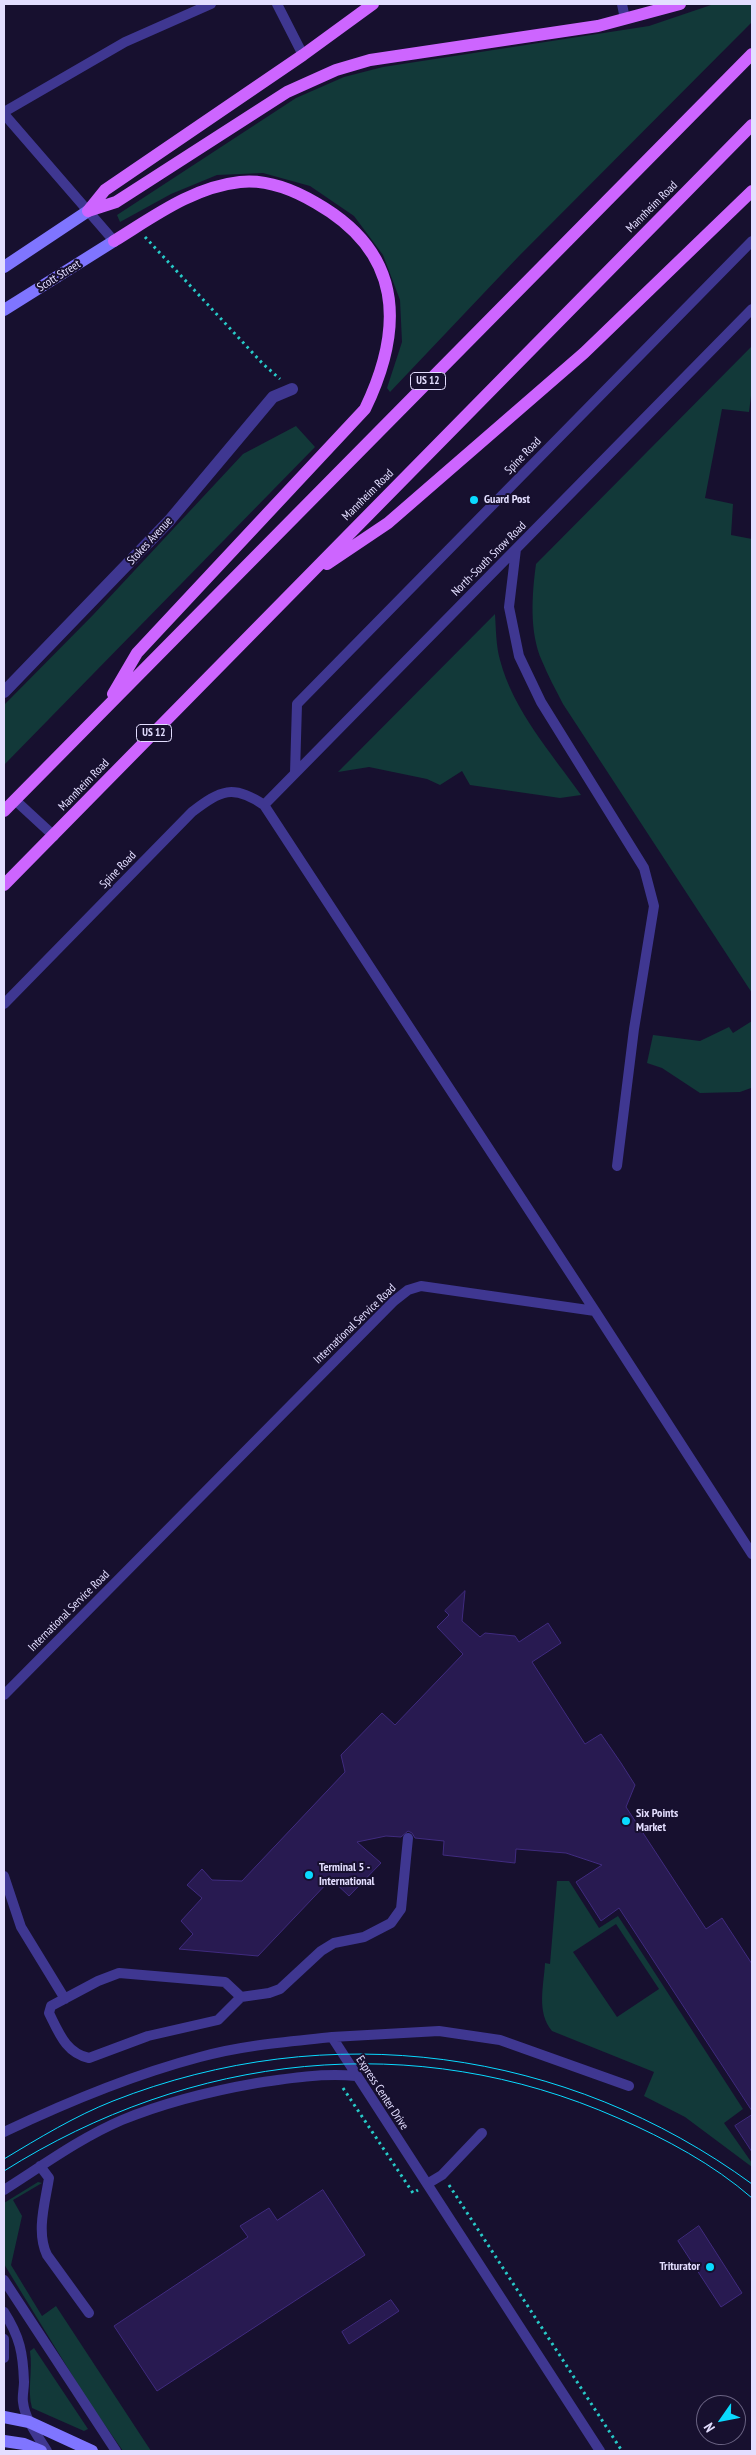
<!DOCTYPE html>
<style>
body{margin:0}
#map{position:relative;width:756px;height:2455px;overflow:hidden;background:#17102f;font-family:"PT Sans Narrow",sans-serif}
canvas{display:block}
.frame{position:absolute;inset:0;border:5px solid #e3deff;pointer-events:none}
.north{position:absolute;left:696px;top:2395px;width:50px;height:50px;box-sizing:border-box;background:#17102f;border:1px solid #696282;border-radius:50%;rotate:237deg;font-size:14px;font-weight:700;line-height:20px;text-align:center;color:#e3deff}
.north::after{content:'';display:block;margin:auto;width:18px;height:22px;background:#0adaff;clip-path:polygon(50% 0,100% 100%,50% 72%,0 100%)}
</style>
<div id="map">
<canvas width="756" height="2455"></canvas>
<div class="frame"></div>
<div class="north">N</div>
</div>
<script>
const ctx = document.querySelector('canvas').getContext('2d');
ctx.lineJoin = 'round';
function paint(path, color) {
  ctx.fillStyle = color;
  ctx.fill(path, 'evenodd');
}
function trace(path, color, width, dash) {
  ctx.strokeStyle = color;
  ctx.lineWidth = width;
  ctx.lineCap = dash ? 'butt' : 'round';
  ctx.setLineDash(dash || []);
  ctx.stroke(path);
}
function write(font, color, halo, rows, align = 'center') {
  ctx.font = font + ' "PT Sans Narrow",sans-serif';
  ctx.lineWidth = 4;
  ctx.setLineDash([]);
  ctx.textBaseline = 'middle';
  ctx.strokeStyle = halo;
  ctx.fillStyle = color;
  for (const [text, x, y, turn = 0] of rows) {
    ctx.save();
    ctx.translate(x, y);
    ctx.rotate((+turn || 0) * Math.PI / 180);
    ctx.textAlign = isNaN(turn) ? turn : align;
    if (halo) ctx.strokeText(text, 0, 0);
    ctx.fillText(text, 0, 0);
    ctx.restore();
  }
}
const green = new Path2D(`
 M714,4H752V22L519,256L390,392L387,388L402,342L400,300L383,255L354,216L310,186L263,173L217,175L171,194L120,222L117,215L296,98L344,77L383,67L649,26Z
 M752,346V388L749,412L722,409L705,498L733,504L731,535L752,539V993L563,704C556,690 548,676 542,661C529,632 532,594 536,564Z
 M296,426L315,447L4,765V705L93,615L243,454Z
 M495,614C496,629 496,646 500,660C513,710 552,754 581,795L560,798L470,785L462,771L440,785L427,779L369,767L338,772Z
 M752,1021L751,1088L740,1092L700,1093L662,1068L647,1063L653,1035L700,1041L729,1027L733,1033Z
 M557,1881H569L599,1928L618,1916L743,2109L724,2123L752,2163V2167L685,2117L644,2096L654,2072L552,2031C536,2012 544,1985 545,1963L550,1964ZM616,1924L659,1989L617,2017L573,1952Z
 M38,2182L42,2183L13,2200L22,2216L11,2265L42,2316L56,2306L151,2451H123L88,2401L4,2264V2203Z
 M34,2348L88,2429L84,2431L32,2408C27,2390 33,2370 30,2351Z`);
const building = new Path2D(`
 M465,1591L462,1621L480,1637L485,1633L515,1636L519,1642L548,1623L561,1643L532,1662L585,1744L601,1734L621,1763L635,1785L626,1807L706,1929L722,1918L752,1964V2111L619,1908L601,1921L576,1882L602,1865L566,1853L516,1849L515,1863L443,1855L444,1841L415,1838L412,1833L408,1831L401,1837L386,1836L357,1842L381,1863L349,1896L331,1879L258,1956L179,1949L193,1934L181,1921L202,1898L187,1885L202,1869L212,1880L242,1881L345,1772L341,1755L382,1713L395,1725L463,1654L437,1627L449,1615L445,1611Z
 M752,2115V2152L735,2126Z
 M323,2190L365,2255L157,2391L114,2326L248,2237L240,2226L269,2208L277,2220Z
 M699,2226L742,2293L721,2307L678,2241Z
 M391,2300L399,2311L349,2344L342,2332Z`);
const path = new Path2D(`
 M145,237L263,364L280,379
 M343,2088L413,2193L418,2190
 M449,2185L622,2451`);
const lane = new Path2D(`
 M277,4L303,55
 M622,4L625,19
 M4,112L125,42L211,4
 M4,114L114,241
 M516,549L509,607L519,656L541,702L644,868L654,906L634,1029L617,1166
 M295,773L297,704L752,241
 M15,800L54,836
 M264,805L752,309
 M4,1004L192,812C221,790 233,784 264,805L595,1311
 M4,1695L394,1301L408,1290L421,1286L595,1311L752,1554
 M4,1876L21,1927L65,1999
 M241,1997L225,1982L119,1973L98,1981L51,2006L49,2013C59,2033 66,2053 89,2058L148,2036L218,2020L241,1997L269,1993L280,1989L321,1951L334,1943L364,1937L391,1923L401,1909L408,1838
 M332,2037L439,2031L500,2040L629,2086
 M4,2132C67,2102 132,2075 200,2057C243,2045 287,2042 332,2037L600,2451
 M40,2166L49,2178C45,2203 36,2232 47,2255L89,2313
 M427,2184L442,2175L482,2133
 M4,2190C42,2166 80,2138 122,2120C166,2102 211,2091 257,2083C290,2078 323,2073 356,2076
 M4,2280L116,2451
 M4,2312C20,2337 23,2353 24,2382C24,2389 22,2396 23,2402C25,2420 38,2436 47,2451
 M4,2339V2358`);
const street = new Path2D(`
 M4,692L169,521L273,397L292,389`);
const secondary = new Path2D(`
 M4,267L88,211
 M4,310L114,241
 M4,2417L29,2422L92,2451
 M4,2441L24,2444L41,2451`);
const primary = new Path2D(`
 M88,211L116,202L287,92L336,70L370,60L598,26L680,4
 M88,211L105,190L303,55L373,4
 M327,564L388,523L584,353L752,191
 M113,694L137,653L365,409C405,326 402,252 316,203C294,190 267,179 240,182C193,187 153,217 114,241
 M4,811L752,54
 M4,885L752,125`);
const tram = new Path2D(`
 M4,2159C39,2138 75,2116 113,2101C329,2016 566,2048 752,2184
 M4,2171C191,2053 414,2028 618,2118C666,2139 713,2164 752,2198`);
const markers = [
 [474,500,5,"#0adaff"],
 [626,1821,5,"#0adaff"],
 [309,1875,5,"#0adaff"],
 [710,2267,5,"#0adaff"]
];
const shields = [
 [428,381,35],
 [154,733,35]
];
const shieldNames = [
 ["US 12",428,381],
 ["US 12",154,733]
];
const streetNames = [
 ["Mannheim Road",652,207,-45],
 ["Scott Street",59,276,-32],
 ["Spine Road",523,456,-46],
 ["Mannheim Road",368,495,-45],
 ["Stokes Avenue",150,541,-47],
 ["North-South Snow Road",489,559,-45],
 ["Mannheim Road",84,785,-46],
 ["Spine Road",118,870,-46],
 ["International Service Road",355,1324,-44],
 ["International Service Road",69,1611,-45],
 ["Express Center Drive",382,2093,57]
];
const poiNames = [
 ["Guard Post",484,500],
 ["Six Points",636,1814],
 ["Market",636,1828],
 ["Terminal 5 -",319,1868],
 ["International",319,1882],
 ["Triturator",700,2267,"right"]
];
paint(green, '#123939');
paint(building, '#281a51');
trace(building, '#402b7f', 1);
trace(path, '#27cac8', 3, [2.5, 4]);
trace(lane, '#3f3791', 10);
trace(street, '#3f3791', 12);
trace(secondary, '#7f75ff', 12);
trace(primary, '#cd65ff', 12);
trace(tram, '#0adaff', 1);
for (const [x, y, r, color] of markers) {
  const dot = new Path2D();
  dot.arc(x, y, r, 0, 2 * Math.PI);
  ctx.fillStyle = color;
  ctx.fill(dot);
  trace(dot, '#17102f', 2);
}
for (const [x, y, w] of shields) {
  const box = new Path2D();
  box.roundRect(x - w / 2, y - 8.5, w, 17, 4);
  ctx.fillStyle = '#17102f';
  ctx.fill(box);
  trace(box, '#e3deff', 1);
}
write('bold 11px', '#e3deff', null, shieldNames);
write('12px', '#e3deff', '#17102f', streetNames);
write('bold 12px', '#e3deff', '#17102f', poiNames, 'left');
</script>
